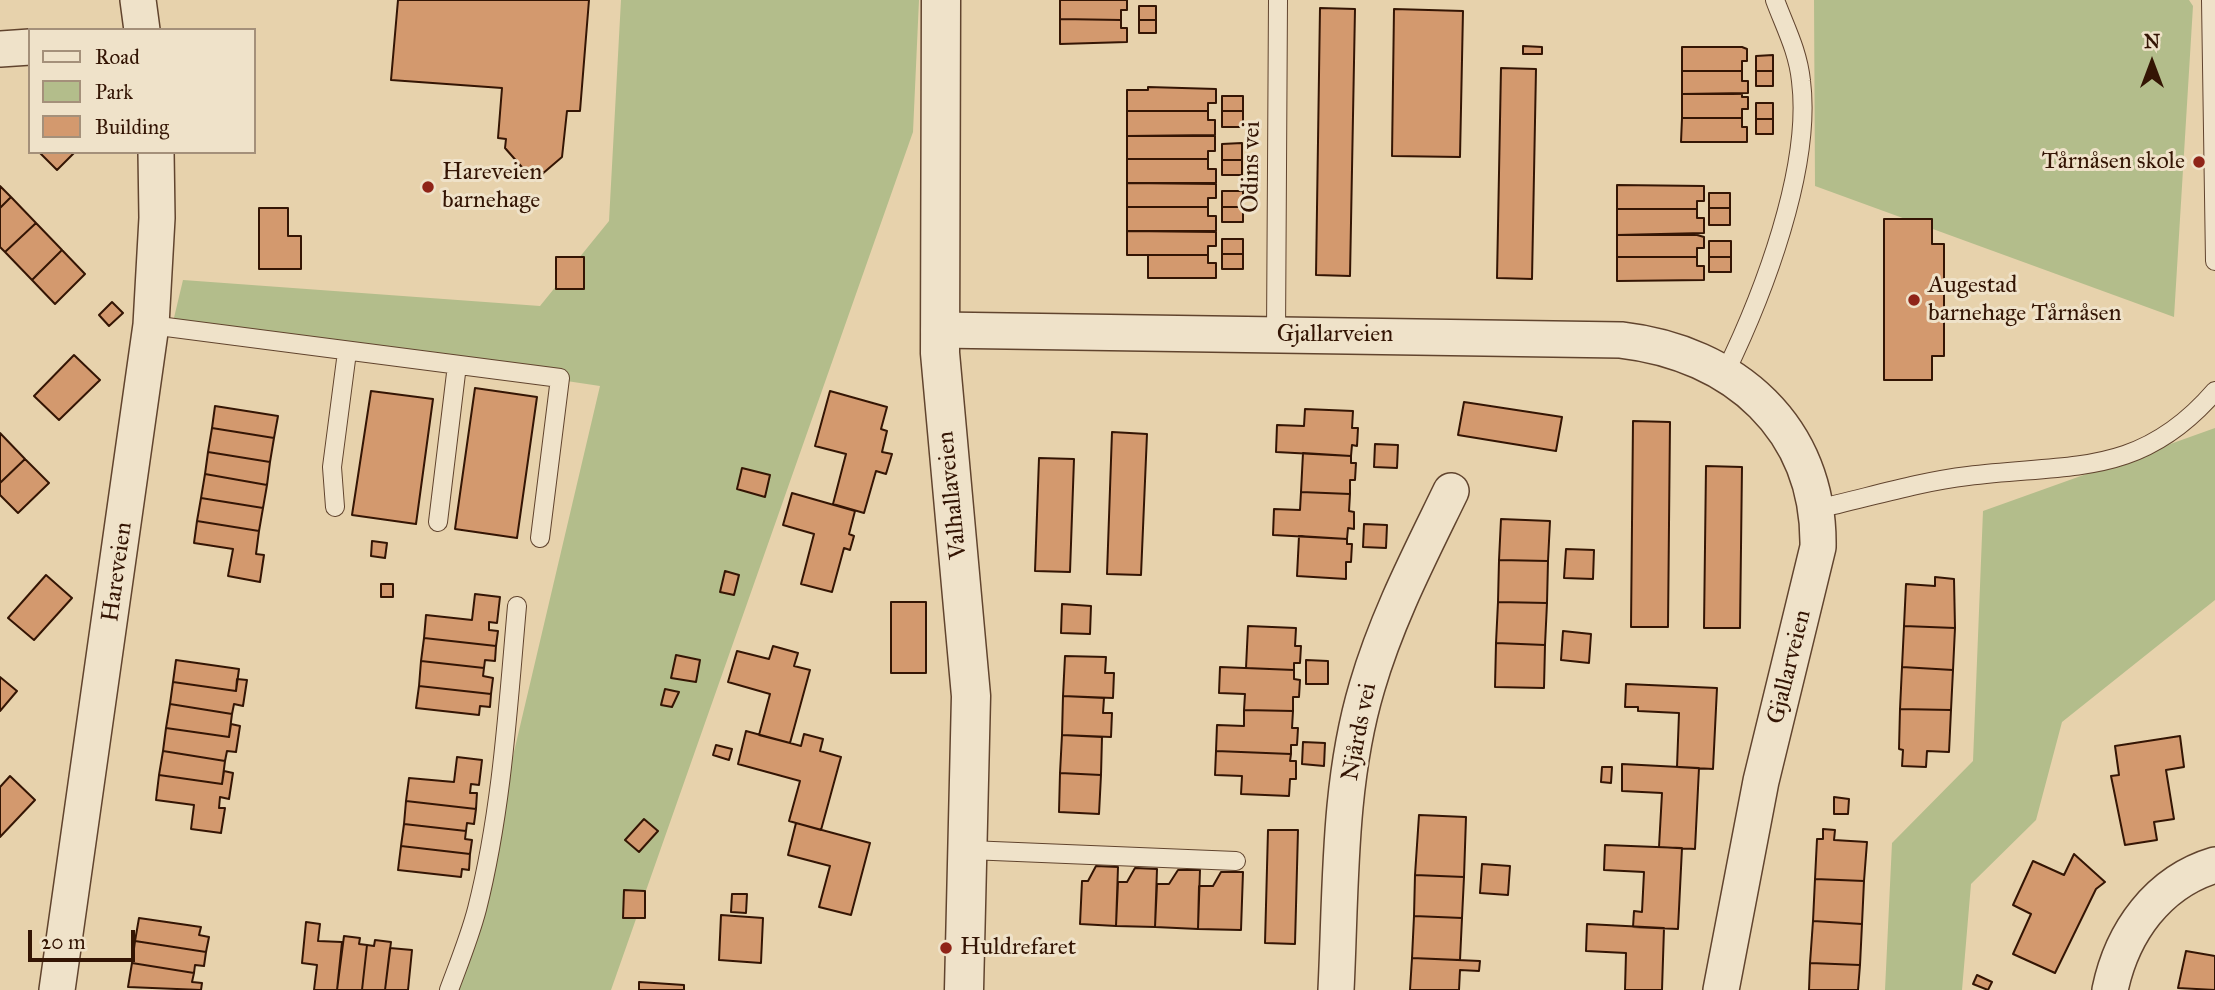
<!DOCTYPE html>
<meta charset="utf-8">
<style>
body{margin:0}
#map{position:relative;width:2215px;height:990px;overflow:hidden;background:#e7d2ac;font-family:"IM FELL Great Primer",serif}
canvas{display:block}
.legend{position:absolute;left:28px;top:28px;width:228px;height:126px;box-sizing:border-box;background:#efe2c9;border:2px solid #a4907a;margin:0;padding:9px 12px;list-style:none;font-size:21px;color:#341504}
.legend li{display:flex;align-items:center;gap:14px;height:35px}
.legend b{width:35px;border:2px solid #a4907a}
.north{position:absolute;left:2117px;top:28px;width:70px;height:70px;-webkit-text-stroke:5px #efe2c9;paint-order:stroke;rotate:0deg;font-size:19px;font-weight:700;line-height:28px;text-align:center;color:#341504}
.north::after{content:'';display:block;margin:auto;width:24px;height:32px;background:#341504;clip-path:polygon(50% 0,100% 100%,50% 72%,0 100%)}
.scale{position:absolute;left:28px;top:930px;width:107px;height:32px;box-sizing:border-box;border:4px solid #341504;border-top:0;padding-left:9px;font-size:21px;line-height:24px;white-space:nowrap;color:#341504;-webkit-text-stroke:5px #efe2c9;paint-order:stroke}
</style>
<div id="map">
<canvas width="2215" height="990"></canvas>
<ul class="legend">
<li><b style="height:9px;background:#efe2c9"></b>Road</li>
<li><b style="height:19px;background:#b3bd8b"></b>Park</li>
<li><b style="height:19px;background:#d3996e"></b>Building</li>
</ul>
<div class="north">N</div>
<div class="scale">20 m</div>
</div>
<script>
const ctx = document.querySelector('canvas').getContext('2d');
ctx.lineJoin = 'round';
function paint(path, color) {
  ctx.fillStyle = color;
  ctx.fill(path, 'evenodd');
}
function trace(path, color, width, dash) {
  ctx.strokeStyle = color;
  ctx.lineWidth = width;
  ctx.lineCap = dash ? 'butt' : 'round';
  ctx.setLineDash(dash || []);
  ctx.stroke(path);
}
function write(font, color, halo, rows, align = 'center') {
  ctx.font = font + ' "IM FELL Great Primer",serif';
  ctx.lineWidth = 6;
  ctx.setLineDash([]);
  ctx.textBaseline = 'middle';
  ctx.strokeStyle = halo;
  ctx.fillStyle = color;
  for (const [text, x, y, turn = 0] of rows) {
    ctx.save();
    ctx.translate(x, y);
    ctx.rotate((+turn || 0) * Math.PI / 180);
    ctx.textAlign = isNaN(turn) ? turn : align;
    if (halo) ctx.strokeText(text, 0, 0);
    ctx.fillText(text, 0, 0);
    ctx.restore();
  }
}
const green = new Path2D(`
 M621,0H919L913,132L611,990H458L600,386L173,322L183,280L540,306L609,221Z
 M1814,0H2189L2193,6L2174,317L1815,186Z
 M2215,428V600L2062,722L2036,820L1971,884L1962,990H1885L1892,843L1973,761L1983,511Z`);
const building = new Path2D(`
 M398,0H589L580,111H567L562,157L534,181L505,148L506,139L498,138L502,88L391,80Z
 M1060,0H1127V10H1121V20L1060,19Z
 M1139,6H1156V20H1139Z
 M1320,8L1355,9L1350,276L1316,275Z
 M1394,9L1463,11L1460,157L1392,156Z
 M1060,19L1121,20V28H1127V42L1060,44Z
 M1139,20H1156V33H1139Z
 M1523,46L1542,47V54H1523Z
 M1682,47H1742L1747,49V61H1742V71H1682Z
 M1773,55V71H1756V56Z
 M1501,68L1536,69L1532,279L1497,278Z
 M1682,71H1742V81H1748V93L1682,94Z
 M1756,71H1773V86H1756Z
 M1148,87L1216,89V103H1208V111H1127V90H1148Z
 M1682,94H1742V97H1748V109H1742V118H1682Z
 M1222,96H1243V111H1222Z
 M1756,103H1773V119H1756Z
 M1127,111H1208V120H1215V135L1127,136Z
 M1222,111H1243V127H1222Z
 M1682,118H1742V127H1747V142H1681Z
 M1756,119H1773V134H1756Z
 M1127,136H1215V151H1208V159H1127Z
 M1242,143V160H1222V144Z
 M39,152H75L57,170Z
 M1127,159H1208V169H1216V183H1127Z
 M1222,160H1242V175H1222Z
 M1127,183L1216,184V198H1208V207H1127Z
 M1617,185L1704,186V201H1697V209H1617Z
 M0,186L11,197L0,208Z
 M1222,191H1243V207H1222Z
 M1709,193H1730V208H1709Z
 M11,197L36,223L5,252L0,247V208Z
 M1127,207H1208V216H1216V231H1127Z
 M1222,207H1243V222H1222Z
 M259,208H288V236H301V269H259Z
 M1709,208H1730V225H1709Z
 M1617,209H1697V218H1704V233L1617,235Z
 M1884,219H1932V244H1944V356H1932V380H1884Z
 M36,223L62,250L32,280L5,252Z
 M1127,231L1216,232V246H1208V255H1127Z
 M1617,235H1697L1704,237V248H1697V257H1617Z
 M1222,239H1243V254H1222Z
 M1709,241H1731V257H1709Z
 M62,250L85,274L55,304L32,280Z
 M1222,254H1243V269H1222Z
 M1148,255H1208V263H1216V278H1148Z
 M556,257H584V289H556Z
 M1617,257H1697V266H1704V280L1617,281Z
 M1709,257H1731V272H1709Z
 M112,302L123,313L109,326L99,315Z
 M74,355L100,380L59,420L34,396Z
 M475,388L537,397L517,538L455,529Z
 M371,391L433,399L416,524L352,515Z
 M830,391L887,407L881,429L887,431L882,452L892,454L886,474L876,471L864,513L833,504L846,454L815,446Z
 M1464,402L1562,417L1556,451L1458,435Z
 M215,406L278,416L274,438L212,428Z
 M1305,409L1353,411L1352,428H1358L1357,446L1352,445L1351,456L1276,452L1277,425L1304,426Z
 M1633,421L1670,422L1668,627H1631Z
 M212,428L274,438L270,462L208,452Z
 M1112,432L1147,434L1141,575L1107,574Z
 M0,433L25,459L0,483Z
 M1375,444L1398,445L1397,468L1374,467Z
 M208,452L270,462L267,485L205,474Z
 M1303,453L1351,456V463H1356L1355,480H1350V494L1301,492Z
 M1039,458L1074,459L1070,572L1035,571Z
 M25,459L49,483L18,513L0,495V483Z
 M1706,466L1742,467L1740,628H1704Z
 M742,468L770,475L765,497L737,489Z
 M205,474L267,485L263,508L201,498Z
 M1301,492L1350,494L1349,511L1354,512V529L1348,528L1347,539L1273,535L1274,509L1300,510Z
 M792,493L855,511L849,534L854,536L850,550L844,548L832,592L801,584L814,534L783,525Z
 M201,498L263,508L259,531L197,521Z
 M1501,519L1550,521L1548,561L1499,560Z
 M197,521L259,531L256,554L264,555L260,582L228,576L233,549L194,543Z
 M1364,524L1387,525L1386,548L1363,547Z
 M1299,536L1347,539V544H1352L1351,562H1346V579L1297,576Z
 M372,541L387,543L385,558L371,556Z
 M1566,549L1594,550L1593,579L1564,578Z
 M1499,560L1548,561L1547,603L1498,602Z
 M725,571L739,575L734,595L720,592Z
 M46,575L72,598L34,640L8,618Z
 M1935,577L1954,579L1955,628L1904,626L1906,584L1935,586Z
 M381,584H393V597H381Z
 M475,594L500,597L497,623L489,622V630L498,631L496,646L424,638L426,615L472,620Z
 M891,602H926V673H891Z
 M1498,602L1547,603L1545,645L1496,643Z
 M1062,604L1091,606L1090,634L1061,633Z
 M1248,626L1296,628L1295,646H1301L1300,663H1294V670L1246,668Z
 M1904,626L1955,628L1953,670L1902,667Z
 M1563,631L1591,634L1589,663L1561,660Z
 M424,638L496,646L495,661L485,660L484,668L421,661Z
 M1496,643L1545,645L1544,688L1495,687Z
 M773,646L798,653L794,666L810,670L790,743L759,735L770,694L728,682L737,651L769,659Z
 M676,655L700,660L696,682L671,678Z
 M1065,656L1106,657L1105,673H1114L1113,698L1063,696Z
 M176,660L239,669L236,691L173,682Z
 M1306,660L1328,661V684H1306Z
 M421,661L484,668L483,676L493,678L491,694L419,686Z
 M1220,667L1294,670V679L1300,680L1299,697H1293V711L1244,710L1245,694L1219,693Z
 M1902,667L1953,670L1951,710L1900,709Z
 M0,677L17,691L0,711Z
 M237,679L247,680L243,706L234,704L232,714L170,704L173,682L236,691Z
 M1626,684L1717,688L1713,769L1677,767L1679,713L1638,711V707H1625Z
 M419,686L491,694L490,707L480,706L479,715L416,708Z
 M665,689L679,692L672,707L661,705Z
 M1063,696L1104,698L1103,713H1112L1111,737L1062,735Z
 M170,704L232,714L229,737L166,728Z
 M1900,709L1951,710L1949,752L1927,751L1926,767L1902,766L1903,750L1899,749Z
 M1244,710L1293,711L1292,728H1298L1297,745H1291V754L1216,751L1217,725L1244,726Z
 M231,724L240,726L236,752L227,751L225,761L163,751L166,728L229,737Z
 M746,731L801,746L804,734L823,739L820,751L841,757L821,830L789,821L800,781L738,764Z
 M1062,735L1102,737L1101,775L1060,773Z
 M2180,736L2184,767L2166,770L2174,819L2154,822L2157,840L2125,845L2111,776L2119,775L2115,746Z
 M1303,742L1325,743L1324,766L1302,764Z
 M716,745L732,749L729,760L713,755Z
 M163,751L225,761L222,784L159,775Z
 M1216,751L1291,754L1290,761H1296V779H1290L1289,796L1241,794L1242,776L1215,775Z
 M457,757L482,760L479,785L471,784L470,793H477L476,809L406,801L409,778L454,782Z
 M1622,764L1699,768L1695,849L1659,847L1662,793L1622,791Z
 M1602,767H1612L1611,783L1601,782Z
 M224,771L233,773L229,799L220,797L219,808H225L221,833L191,829L194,805L156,800L159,775L222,784Z
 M1060,773L1101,775L1099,814L1059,812Z
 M10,776L35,800L0,837V787Z
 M1834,797L1849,799L1848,814H1834Z
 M406,801L476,809L474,824L467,823L466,831L404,824Z
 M1419,815L1466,817L1464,877L1415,875Z
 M644,819L658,831L639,852L625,840Z
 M796,823L870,843L851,915L819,907L830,866L788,855Z
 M404,824L466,831L465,839L472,840L470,854L401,846Z
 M1823,829L1835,830L1834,840L1867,842L1864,881L1815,879L1817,839H1823Z
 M1268,830H1298L1295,944L1265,943Z
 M1605,845L1682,848L1678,929L1633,927L1634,911L1642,912L1644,872L1604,870Z
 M401,846L470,854L469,870L462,869L461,877L398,870Z
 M2074,854L2105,882L2096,889L2055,973L2013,954L2031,914L2013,905L2033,861L2064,875Z
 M1482,864L1510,866L1508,895L1480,893Z
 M1096,866L1118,867L1116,926L1080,924L1082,881H1088Z
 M1135,868L1157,869L1155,927L1116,926L1118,882H1127Z
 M1178,870H1200L1198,929L1155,927L1157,884H1169Z
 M1221,872H1243L1241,930L1198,929L1199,886H1213Z
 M1415,875L1464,877L1462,918L1414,916Z
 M1815,879L1864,881L1862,924L1813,921Z
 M624,890L645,891V918H623Z
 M732,894H747L746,913L731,912Z
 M721,915L763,918L761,963L719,960Z
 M1414,916L1462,918L1460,960L1412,958Z
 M139,918L201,927L199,935L209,937L206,952L135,941Z
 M1813,921L1862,924L1860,965L1810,963Z
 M306,922L320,924L318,941L342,942L337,990H314L317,965L302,963Z
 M1587,924L1664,928L1662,990H1625L1626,953L1586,951Z
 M344,936L360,938L359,944L367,945L362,990H337Z
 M375,940L391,942L385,990H362L367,945L374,946Z
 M135,941L206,952L204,966L195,965L194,973L132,963Z
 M390,948L412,950L408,990H385Z
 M2186,951L2215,956V990L2178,988Z
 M1412,958L1480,961L1479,971L1460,970L1459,990H1410Z
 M132,963L194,973L192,982L202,983L201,990L128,987Z
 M1810,963L1860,965L1858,990H1809Z
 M1977,975L1992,982L1988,990L1973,984Z
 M639,982L684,985V990H639Z`);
const service = new Path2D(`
 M2211,0L2215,261
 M151,325L560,378L540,538
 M1276,335L1278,0
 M1725,373C1763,295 1812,168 1801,81C1798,51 1785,27 1775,0
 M335,507L332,467L347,352
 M1817,509C1867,498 1917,482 1968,476C2071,463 2140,478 2215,391
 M438,522L457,365
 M969,850L1236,861
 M449,990C459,963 470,936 477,909C502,810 508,707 517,606`);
const minor = new Path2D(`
 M138,0L142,30
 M0,49L30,47
 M939,330L1621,340C1734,353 1820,428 1818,547L1761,781L1721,990
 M57,990L151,325L157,218L156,152
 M1336,990C1341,890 1338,784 1367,687C1387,618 1420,555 1451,491
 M2110,990C2122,932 2158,882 2215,865`);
const tertiary = new Path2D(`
 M941,0L940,353L971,696L964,990`);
const markers = [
 [2199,162,7,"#8f2418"],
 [428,187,7,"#8f2418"],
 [1914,300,7,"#8f2418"],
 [946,948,7,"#8f2418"]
];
const poiNames = [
 ["Tårnåsen skole",2185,162,"right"],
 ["Hareveien",442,173],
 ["barnehage",442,201],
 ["Augestad",1928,286],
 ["barnehage Tårnåsen",1928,314],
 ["Huldrefaret",960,948]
];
const streetNames = [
 ["Odins vei",1252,167,-89],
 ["Gjallarveien",1335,335],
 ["Valhallaveien",953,495,-96],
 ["Hareveien",118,572,-82],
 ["Gjallarveien",1790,667,-76],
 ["Njårds vei",1360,732,-79]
];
paint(green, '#b3bd8b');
paint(building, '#d3996e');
trace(building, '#341504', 2);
trace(service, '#61442e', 20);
trace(minor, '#61442e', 38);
trace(tertiary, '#61442e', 41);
trace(service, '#efe2c9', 18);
trace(minor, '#efe2c9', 35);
trace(tertiary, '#efe2c9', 38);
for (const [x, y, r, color] of markers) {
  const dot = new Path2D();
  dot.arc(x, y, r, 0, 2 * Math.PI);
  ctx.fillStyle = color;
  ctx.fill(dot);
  trace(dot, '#efe2c9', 2.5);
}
write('24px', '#341504', '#efe2c9', poiNames, 'left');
write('24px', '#341504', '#efe2c9', streetNames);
</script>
